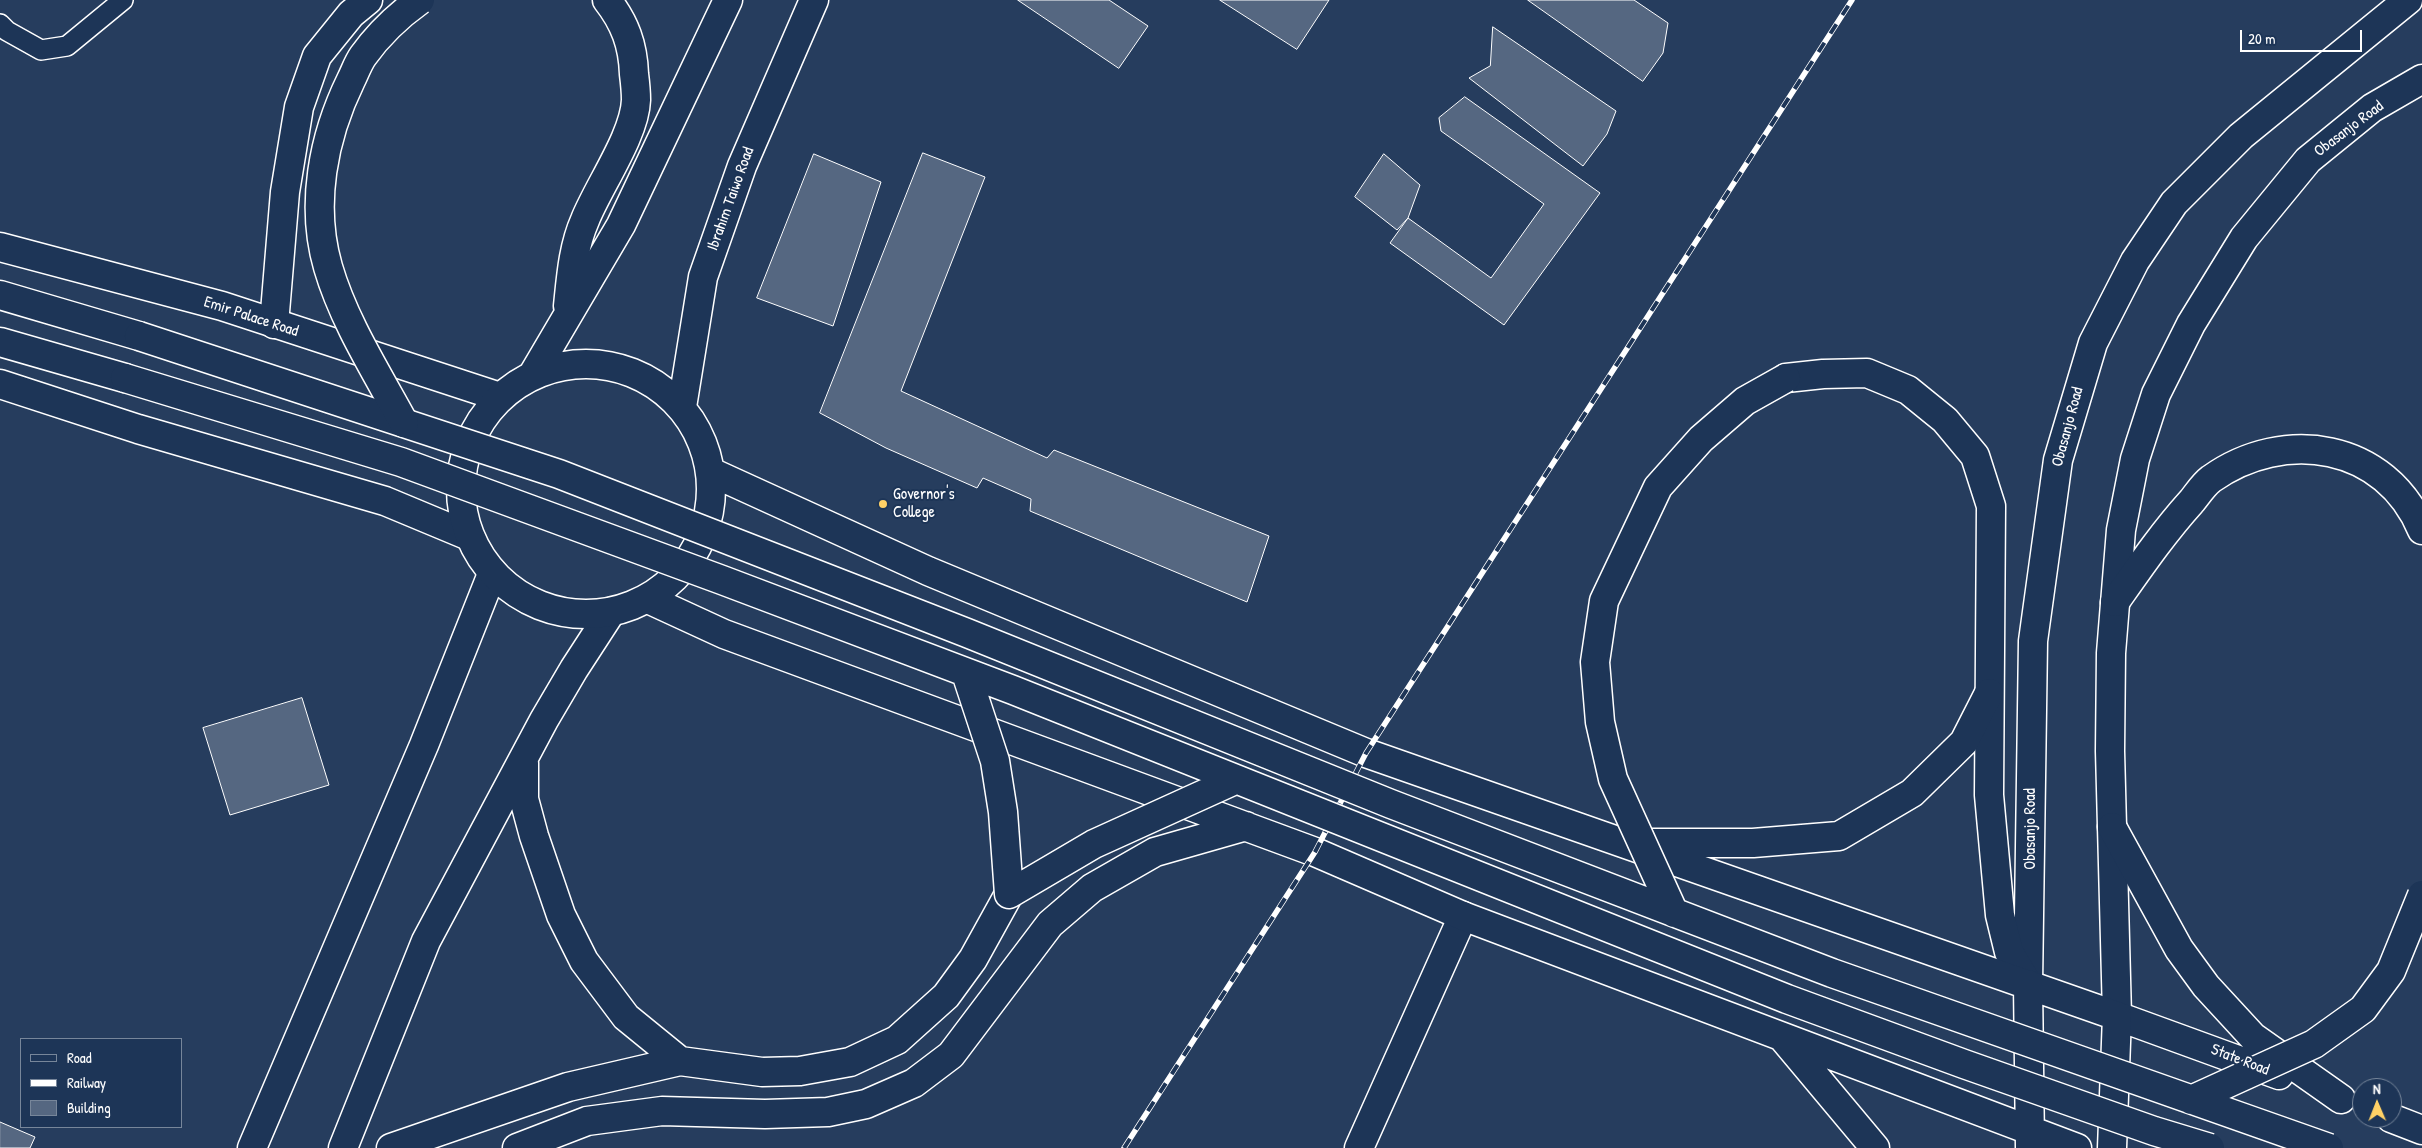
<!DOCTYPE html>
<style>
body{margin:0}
#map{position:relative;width:2422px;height:1148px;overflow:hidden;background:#263d5e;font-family:"Patrick Hand",sans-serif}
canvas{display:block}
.legend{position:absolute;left:20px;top:1038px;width:162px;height:90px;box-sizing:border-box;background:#1d3557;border:1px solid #77869a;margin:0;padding:6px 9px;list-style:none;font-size:15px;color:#fff}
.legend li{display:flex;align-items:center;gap:10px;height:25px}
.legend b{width:25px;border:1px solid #77869a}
.north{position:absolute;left:2352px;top:1078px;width:50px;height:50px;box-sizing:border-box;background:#1d3557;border:1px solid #77869a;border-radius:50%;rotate:359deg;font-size:14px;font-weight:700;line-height:20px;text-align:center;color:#fff}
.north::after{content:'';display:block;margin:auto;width:18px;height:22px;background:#ffd166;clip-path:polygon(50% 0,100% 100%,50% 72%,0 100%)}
.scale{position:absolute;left:2240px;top:30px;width:122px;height:22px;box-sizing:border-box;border:2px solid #fff;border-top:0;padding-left:6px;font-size:15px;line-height:18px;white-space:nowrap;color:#fff;-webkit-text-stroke:4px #1d3557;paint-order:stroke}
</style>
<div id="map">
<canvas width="2422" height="1148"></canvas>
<ul class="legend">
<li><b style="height:6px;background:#1d3557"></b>Road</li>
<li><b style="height:6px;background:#fff"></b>Railway</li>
<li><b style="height:14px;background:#556781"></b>Building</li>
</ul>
<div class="north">N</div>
<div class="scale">20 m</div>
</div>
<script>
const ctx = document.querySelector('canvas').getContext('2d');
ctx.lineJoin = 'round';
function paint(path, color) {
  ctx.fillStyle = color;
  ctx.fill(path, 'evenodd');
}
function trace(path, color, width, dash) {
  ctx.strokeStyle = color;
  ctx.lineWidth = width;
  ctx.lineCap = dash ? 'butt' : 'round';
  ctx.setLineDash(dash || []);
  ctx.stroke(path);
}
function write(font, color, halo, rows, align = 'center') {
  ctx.font = font + ' "Patrick Hand",sans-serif';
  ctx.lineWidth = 4;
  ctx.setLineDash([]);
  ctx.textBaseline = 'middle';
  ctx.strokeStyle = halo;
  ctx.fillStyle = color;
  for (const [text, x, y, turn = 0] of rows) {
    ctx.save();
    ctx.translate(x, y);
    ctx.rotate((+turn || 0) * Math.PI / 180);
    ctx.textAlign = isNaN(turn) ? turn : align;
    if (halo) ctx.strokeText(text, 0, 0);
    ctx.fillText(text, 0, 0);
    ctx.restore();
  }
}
const building = new Path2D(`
 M1018,0H1109L1148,26L1119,68Z
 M1220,0H1329L1297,49Z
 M1528,0H1634L1668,23L1663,53L1643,81Z
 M1493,27L1616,111L1607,134L1583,166L1469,78L1490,66Z
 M1465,97L1600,193L1504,325L1390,243L1408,218L1491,278L1544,204L1441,131L1439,118Z
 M923,153L985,177L901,391L1047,458L1054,450L1269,536L1247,602L1030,511L1031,499L983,478L977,488L886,448L820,413Z
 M814,154L881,182L833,326L757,298Z
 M1384,154L1420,185L1408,218L1397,230L1355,197Z
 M302,698L329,785L230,815L203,728Z
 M0,1122L35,1137L30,1148H0Z`);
const lane = new Path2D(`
 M0,24L7,31L41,50L67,46L123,0`);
const street = new Path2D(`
 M1359,1148L1463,916`);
const secondary = new Path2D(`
 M2028,984L2033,641L2058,460L2093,343L2135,261L2174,203L2241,136L2408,0
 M2117,1016L2110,751L2111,653L2121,530L2135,459L2156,394L2191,324L2244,238L2308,160L2372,108L2422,79`);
const primary = new Path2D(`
 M0,247L222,306L500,397
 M0,295L139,336
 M0,342L125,378
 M1786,378L1823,374L1867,373L1908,390L1945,420L1975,456L1991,506L1989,795L2000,915L2009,952L2028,984
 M0,384L138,429L385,501L469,536
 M2115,602C2139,568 2163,533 2191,502C2197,495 2203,485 2211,479C2284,427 2386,443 2422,530
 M524,763V799L534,836L561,915L584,961L626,1017L680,1061
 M2112,827L2179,949L2206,986L2253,1037L2341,1099
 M2117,1016L2279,1075
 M2391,1118L2422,1130
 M252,1148L424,745L492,574
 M343,1148L426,941L544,720L574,669L611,612
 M391,1148L568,1087L680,1061L762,1072L800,1071L850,1062L897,1040L946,996L973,959L1009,894`);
const highway = new Path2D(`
 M568,306C571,277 573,247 585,220C598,187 635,135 636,100C636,92 635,82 634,74C633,45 625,23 607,0
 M274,324L285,192L299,107L317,56L351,14L368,0
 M461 489a125 125 0 1 1 250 0a125 125 0 1 1-250 0Z
 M532,376L621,225L728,0
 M682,407L703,277L742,166L814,0
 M711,472L928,571L1366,753L2117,1016L2112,1148
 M648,599L724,634L1315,852L1463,916L2077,1148
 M1643,843H1753L1839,836L1912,793L1964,742L1989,693
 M2028,984L2030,1147
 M1783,1038L1875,1148
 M517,1148L587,1121L662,1111L765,1114L828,1112L866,1104L914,1083L951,1055L1050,924L1092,888L1155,852L1246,826`);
const rail = new Path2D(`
 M1124,1148L1315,852L1366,753L1852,0`);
const primaryBridge = new Path2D(`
 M139,336L559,474L967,633L1391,804L1832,973L2329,1148
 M125,378L401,462L722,580L1013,690L1787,999L1964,1064L2154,1131L2210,1148
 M966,673L995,761L1003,812L1009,894L1094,844L1235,780
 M1674,913L1613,779L1600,722L1595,662L1604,601L1658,487L1701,439L1745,401L1786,378
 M2191,1100L2314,1044L2363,1009L2391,971L2422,895`);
const highwayBridge = new Path2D(`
 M404,423C377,373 344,322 328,267C310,205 323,137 351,80C355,72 358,63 363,56C378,35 399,15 420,0`);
const markers = [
 [883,504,5,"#ffd166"]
];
const streetNames = [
 ["Obasanjo Road",2349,129,-37],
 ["Ibrahim Taiwo Road",731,199,-70],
 ["Emir Palace Road",251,317,18],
 ["Obasanjo Road",2068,427,-75],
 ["Obasanjo Road",2031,829,-90],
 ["State Road",2240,1060,21]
];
const poiNames = [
 ["Governor's",893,495],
 ["College",893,513]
];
paint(building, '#556781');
trace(building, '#fff', 1);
trace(lane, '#fff', 22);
trace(street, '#fff', 31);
trace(secondary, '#fff', 31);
trace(primary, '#fff', 31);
trace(highway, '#fff', 31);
trace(lane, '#1d3557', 19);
trace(street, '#1d3557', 28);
trace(secondary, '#1d3557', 28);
trace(primary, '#1d3557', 28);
trace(highway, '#1d3557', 28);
trace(rail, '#fff', 5.5);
trace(rail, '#1d3557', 4, [11]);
trace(primaryBridge, '#fff', 31, []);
trace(highwayBridge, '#fff', 31, []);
trace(primaryBridge, '#1d3557', 28);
trace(highwayBridge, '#1d3557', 28);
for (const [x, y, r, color] of markers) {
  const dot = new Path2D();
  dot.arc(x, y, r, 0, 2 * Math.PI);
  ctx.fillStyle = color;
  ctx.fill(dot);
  trace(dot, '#1d3557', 2);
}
write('16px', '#fff', '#1d3557', streetNames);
write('16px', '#fff', '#1d3557', poiNames, 'left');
</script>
